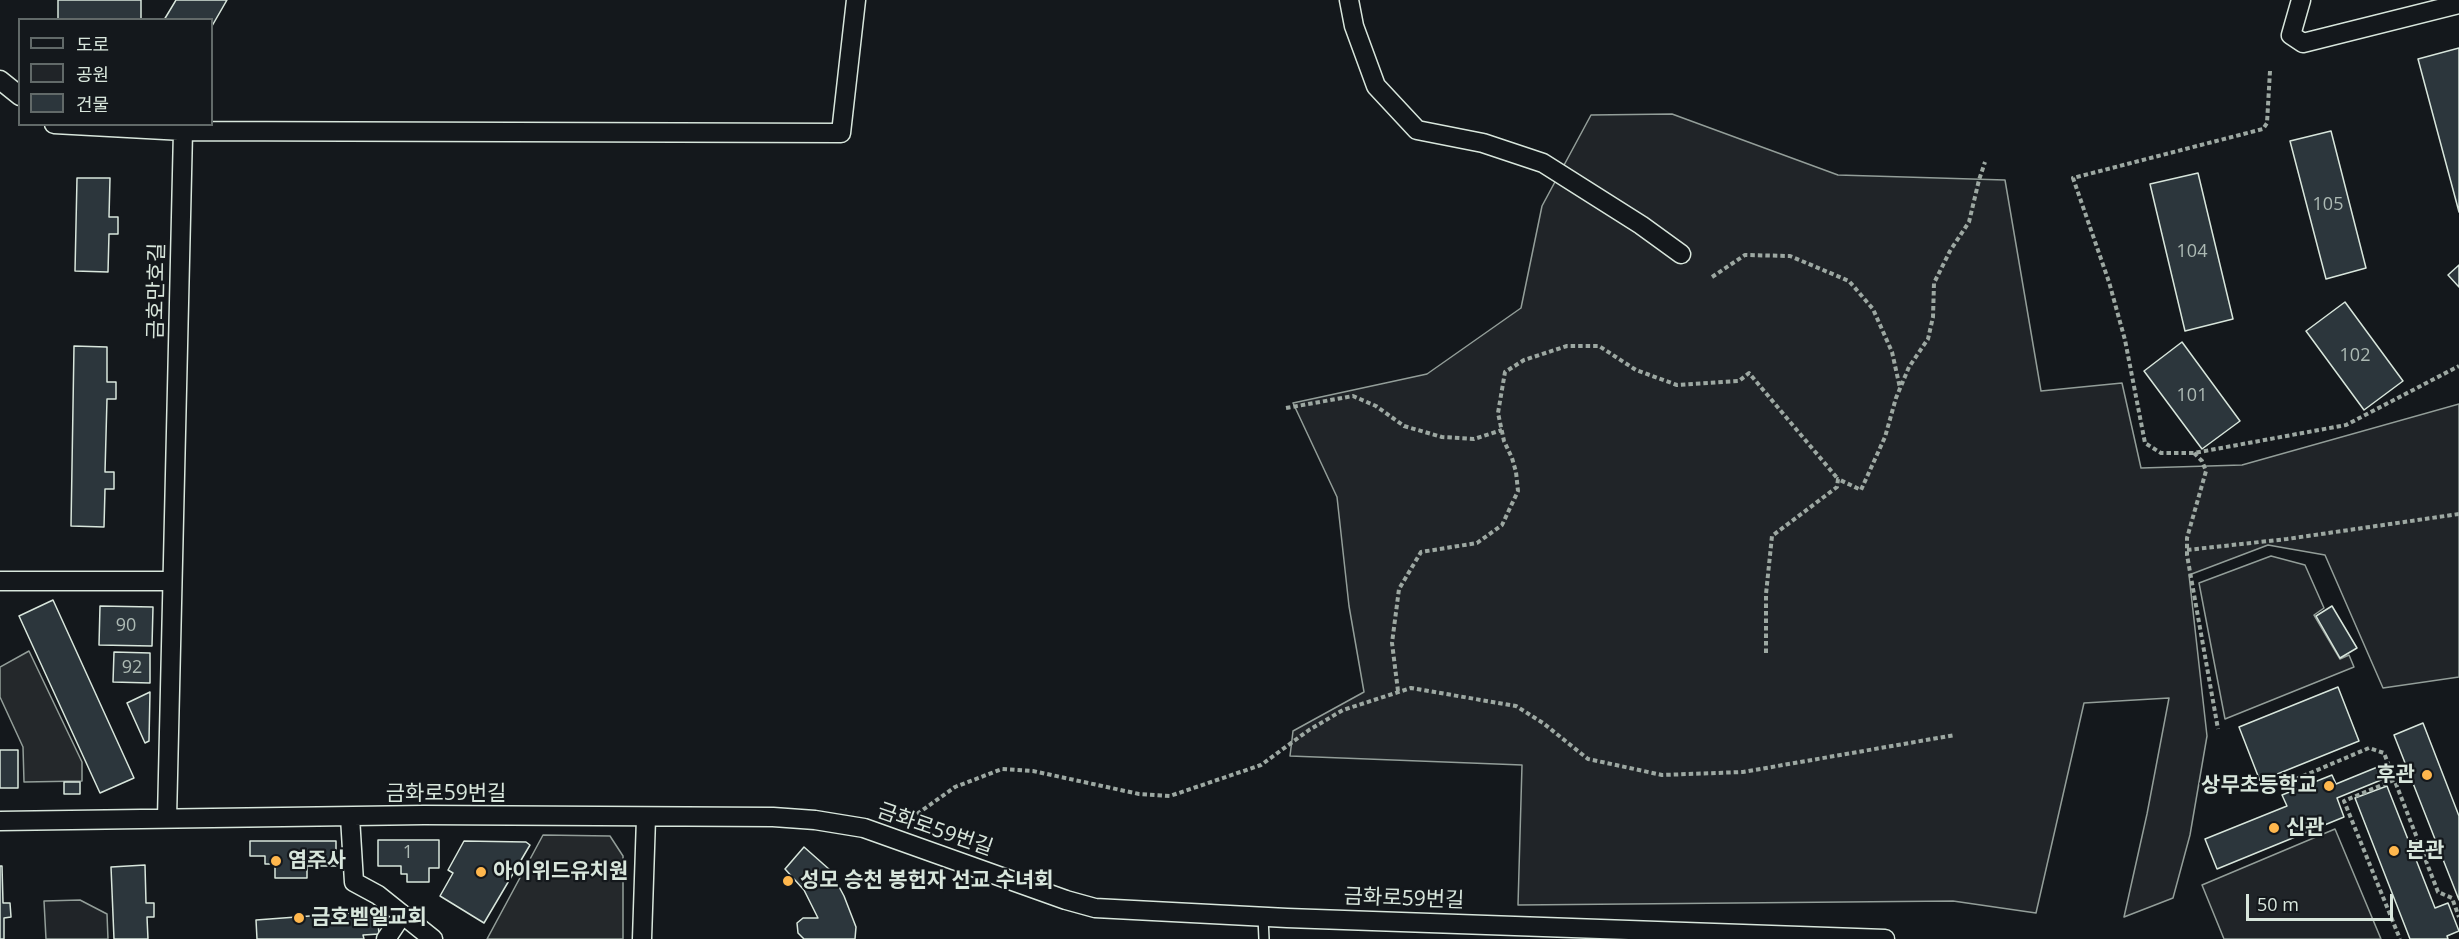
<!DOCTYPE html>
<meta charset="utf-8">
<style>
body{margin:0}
#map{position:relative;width:2459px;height:939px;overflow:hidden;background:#14181c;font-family:"Open Sans","Noto Sans KR",sans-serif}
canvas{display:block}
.legend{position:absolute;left:18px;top:18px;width:195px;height:108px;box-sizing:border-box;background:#14181c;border:2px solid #626a69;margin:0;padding:8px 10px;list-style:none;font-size:18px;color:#d8e6dc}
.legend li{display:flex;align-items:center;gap:12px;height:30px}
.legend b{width:30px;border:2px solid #626a69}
.scale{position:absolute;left:2246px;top:894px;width:147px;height:27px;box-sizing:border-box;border:3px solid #d8e6dc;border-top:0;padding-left:8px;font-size:18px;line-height:21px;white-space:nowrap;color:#d8e6dc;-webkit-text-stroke:4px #14181c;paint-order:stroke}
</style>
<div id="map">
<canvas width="2459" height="939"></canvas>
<ul class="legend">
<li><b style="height:8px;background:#14181c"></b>도로</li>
<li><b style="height:16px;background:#202428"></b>공원</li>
<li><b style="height:16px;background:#2c363c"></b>건물</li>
</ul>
<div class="scale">50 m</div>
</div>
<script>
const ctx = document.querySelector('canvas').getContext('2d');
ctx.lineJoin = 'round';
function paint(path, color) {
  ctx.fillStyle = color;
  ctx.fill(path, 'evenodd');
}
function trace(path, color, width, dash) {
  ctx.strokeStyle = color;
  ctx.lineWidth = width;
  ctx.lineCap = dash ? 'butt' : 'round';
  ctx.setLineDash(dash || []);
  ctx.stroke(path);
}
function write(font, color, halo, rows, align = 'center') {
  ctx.font = font + ' "Open Sans","Noto Sans KR",sans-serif';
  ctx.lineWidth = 4.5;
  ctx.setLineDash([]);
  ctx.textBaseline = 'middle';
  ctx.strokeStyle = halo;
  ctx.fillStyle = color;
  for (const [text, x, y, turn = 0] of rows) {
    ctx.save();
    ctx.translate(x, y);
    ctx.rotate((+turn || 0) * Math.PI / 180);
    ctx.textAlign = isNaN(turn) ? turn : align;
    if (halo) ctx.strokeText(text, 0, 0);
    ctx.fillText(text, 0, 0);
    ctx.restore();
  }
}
const green = new Path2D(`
 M1672,114L1838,175L2005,180L2041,391L2122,383L2141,468L2242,465L2459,404V677L2383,688L2325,555L2268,545L2189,575L2207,736L2190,835L2173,898L2124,917L2147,814L2169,698L2084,703L2036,913L1953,901L1518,905L1522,765L1290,756L1293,731L1364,692L1349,606L1337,497L1293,403L1427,374L1521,308L1542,206L1591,115Z
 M2271,556L2305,565L2324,608L2314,615L2340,659L2349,655L2354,667L2225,719L2199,583Z
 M2335,829L2381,939H2224L2202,885Z
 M80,900L107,914L108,939H46L44,901Z`);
const parking = new Path2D(`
 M29,651L82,762V781L24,782L23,747L0,697V667Z
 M543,835L610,836L623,856V939H487Z`);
const building = new Path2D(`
 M58,0H141V20H58Z
 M176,0H227L212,26V20H164Z
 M2459,48V212L2418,59Z
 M2331,131L2366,268L2326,279L2290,141Z
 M2198,173L2233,319L2185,331L2150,184Z
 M77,178H110L109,217H118V234H109L108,272L75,271Z
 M2459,265V287L2448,275Z
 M2345,302L2403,381L2364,410L2306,331Z
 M2182,342L2240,421L2202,449L2144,371Z
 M74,346L107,347V382H116V399H107L105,472H114V489H105L104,527L71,526Z
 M53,600L134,778L100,793L19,616Z
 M100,606L153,607L152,646L99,645Z
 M2332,606L2357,648L2340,658L2316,616Z
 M114,652L150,653V683L113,682Z
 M2338,687L2359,741L2260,781L2239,727Z
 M150,692L149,741L145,743L127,703Z
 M2423,723L2459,816V900L2394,735Z
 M0,750H18V788H0Z
 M2380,766L2386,778L2337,798L2344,817L2217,869L2205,839L2287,806L2282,795L2332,775L2336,784Z
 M64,782H80V794H64Z
 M2387,786L2435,908L2448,903L2459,931L2447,936L2448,939H2410L2355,798Z
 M378,840H439V868H429V882H407V874H401V866H378Z
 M250,841H336V866H307V878H275V864H265V856H250Z
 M464,841L526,842L530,845L484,923L440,896L453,873L448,870Z
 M804,847L830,870L844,896L856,927L855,939H804L798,933L797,923L803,918H818L804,890L785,869Z
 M145,865L146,903H154V917H147L148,939H114L111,867Z
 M0,866H2L3,903H10L11,917L4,918V939H0Z
 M377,911L379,934L363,935L364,939H257L256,920Z`);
const path = new Path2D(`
 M2270,71L2267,123L2263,129L2073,178L2109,282L2125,340L2145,443L2161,453H2194L2346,425L2459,366
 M1712,277L1745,255L1790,256L1849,281L1873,309L1892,352L1900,388
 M1286,408L1353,396L1376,406L1404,426L1442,437L1474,439L1502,430
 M2194,453L2202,461L2206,471L2187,538V555L2218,729
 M2187,550L2287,539L2459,514
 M1766,653V594L1772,536L1837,487L1838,479L1861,490L1885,437L1896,398L1909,367L1928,339L1933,317L1934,283L1950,251L1969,222L1979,180L1985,162
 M1398,691L1392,643L1399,589L1421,552L1477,543L1502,525L1518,491L1516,472L1512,458L1504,441L1498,413L1505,372L1524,360L1567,346H1599L1636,370L1677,385L1739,381L1749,373L1838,479
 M2394,780L2344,801L2400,939
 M2282,785L2369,748L2384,753L2438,892L2452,898L2459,917
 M917,814L955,787L1002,769L1033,771L1139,794L1170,796L1261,765L1309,730L1343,710L1411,688L1516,706L1543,723L1588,759L1662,775L1743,772L1955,735`);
const service = new Path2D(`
 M1263,917L1264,939`);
const minor = new Path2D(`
 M1349,0L1354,26L1376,86L1417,130L1483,143L1543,163L1641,225L1681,254
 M2301,0L2291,35L2303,43L2459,4
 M0,80L20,96
 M54,124L183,131L167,818
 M183,131L841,133L856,0
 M0,581H171
 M350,817L354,882L378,895L433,939
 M0,821L424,815L773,817L815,820L864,828L1066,900L1095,908L1287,918L1885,939
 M386,939L402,915
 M642,939L646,818`);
const markers = [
 [2427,775,6,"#ffb74d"],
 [2329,786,6,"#ffb74d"],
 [2274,828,6,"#ffb74d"],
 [2394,851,6,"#ffb74d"],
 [276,861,6,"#ffb74d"],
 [481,872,6,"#ffb74d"],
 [788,881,6,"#ffb74d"],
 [299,918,6,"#ffb74d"]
];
const numberNames = [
 ["105",2328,205],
 ["104",2192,252],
 ["102",2355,356],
 ["101",2192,396],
 ["90",126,626],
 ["92",132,668],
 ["1",408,853]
];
const streetNames = [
 ["금호만호길",157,291,-89],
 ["금화로59번길",446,794],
 ["금화로59번길",935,830,19],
 ["금화로59번길",1404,899,2]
];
const poiNames = [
 ["후관",2415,775,"right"],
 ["상무초등학교",2317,786,"right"],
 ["신관",2286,828],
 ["본관",2406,851],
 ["염주사",288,861],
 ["아이위드유치원",493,872],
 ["성모 승천 봉헌자 선교 수녀회",800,881],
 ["금호벧엘교회",311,918]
];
paint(green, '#202428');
trace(green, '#939e99', 1.5);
paint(parking, '#24282b');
trace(parking, '#939e99', 1.5);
paint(building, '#2c363c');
trace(building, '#d8e6dc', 1.5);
trace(service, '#d8e6dc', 12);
trace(minor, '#d8e6dc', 21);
trace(path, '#9da8a2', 4, [4.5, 3]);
trace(service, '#14181c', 9);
trace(minor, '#14181c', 18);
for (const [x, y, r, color] of markers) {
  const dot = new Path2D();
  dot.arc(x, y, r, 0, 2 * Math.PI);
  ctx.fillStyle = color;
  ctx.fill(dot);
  trace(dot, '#14181c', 2);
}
write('18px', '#adbab4', null, numberNames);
write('21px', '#d8e6dc', '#14181c', streetNames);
write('bold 21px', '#d8e6dc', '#14181c', poiNames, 'left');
</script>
